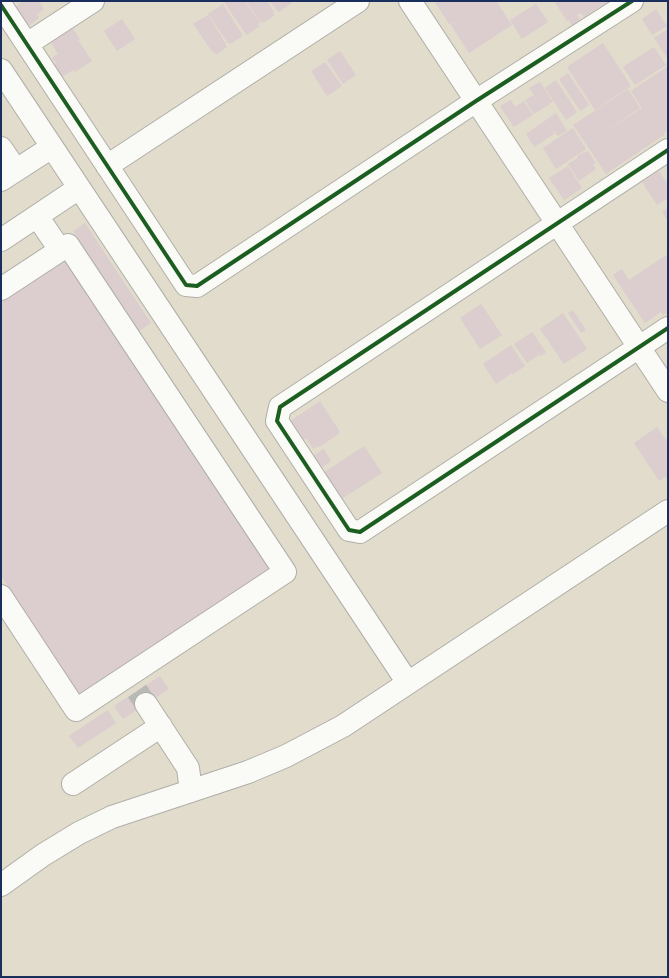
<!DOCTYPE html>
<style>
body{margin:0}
#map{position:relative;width:669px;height:978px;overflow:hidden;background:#e1dccb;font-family:"Architects Daughter",sans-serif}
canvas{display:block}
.frame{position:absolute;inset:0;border:2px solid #1b2f5e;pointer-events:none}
</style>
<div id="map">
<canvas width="669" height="978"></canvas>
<div class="frame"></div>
</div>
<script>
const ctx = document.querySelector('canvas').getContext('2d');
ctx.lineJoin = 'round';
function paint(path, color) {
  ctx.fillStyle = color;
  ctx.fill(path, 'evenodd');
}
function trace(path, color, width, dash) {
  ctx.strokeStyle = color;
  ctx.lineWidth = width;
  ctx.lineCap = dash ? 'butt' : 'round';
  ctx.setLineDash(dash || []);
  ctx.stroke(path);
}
const building = new Path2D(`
 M24,1H39L44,9L37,14L39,18L28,26L15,7Z
 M226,1H245L260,23L258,24L260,26L247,35L245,33L224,2Z
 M246,1H267L274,12L273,13L275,15L263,23L261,21L260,22Z
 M270,1H291L292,3L279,12L277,11Z
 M434,1H496L512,25L469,53L451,25L470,12L450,25Z
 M554,1H609L584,17L581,13L577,15L580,20L572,25L569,20L567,21Z
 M223,4L242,34L241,35L243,36L230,44L229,43H228L208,14Z
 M536,4L548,22L522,39L510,20Z
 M656,9L667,26L652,35L642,19Z
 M208,15L226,44H225L227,47L216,55L214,52L213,53L193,24Z
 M122,19L135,39L117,51L104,31Z
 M71,26L80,39L78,40L92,61L75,72L73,70L62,77L54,65L56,63L52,58L58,54L50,41Z
 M668,29V59L654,38Z
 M603,43L631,86L595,110L567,67Z
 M654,47L666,65L635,85L623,67Z
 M340,51L356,75L343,84L327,60Z
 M325,62L342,86L327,96L311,71Z
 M668,66V130L663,134L664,135L606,174L586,144L642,108L631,91Z
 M568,73L589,105L580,111L559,79Z
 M556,80L577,112L566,120L545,88Z
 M540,82L553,102L534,114L525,100L534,95L529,88Z
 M628,89L640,108L586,144L573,125Z
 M511,100L515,107L524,101L533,115L514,127L500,106Z
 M556,113L567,131L558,136L554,131L553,132L554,134L534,147L526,134Z
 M573,128L586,149L556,169L543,148Z
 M588,151L596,163L593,165L596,169L579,181L568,164L578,158L577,156L584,152V153Z
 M568,166L582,188L564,200L549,178Z
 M659,171L668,185V198L657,205L642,182Z
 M668,208V221L662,212Z
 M85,223L151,323L139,331L73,231Z
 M668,254V312L663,315L661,312L645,323L613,275L622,269L629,280Z
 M69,257L274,567L80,696L1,576V302Z
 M481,304L502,335L480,349L460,318Z
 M573,310L586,330L581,333L568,313Z
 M563,313L587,349L564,364L540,329Z
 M532,332L546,352L541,356L540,354L527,363L514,344Z
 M511,345L525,366L513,374L512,373L496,384L483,364Z
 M320,401L340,432L338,433L339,434L319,447L318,446L313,449L306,438L302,441L289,422Z
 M657,427L668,443V475L659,481L634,443Z
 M364,446L382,473L340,500L322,474Z
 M324,449L331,461L319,469L311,457Z
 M160,676L169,689L123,719L114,706Z
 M108,710L116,723L78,748L69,736Z`);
const minorTunnel = new Path2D(`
 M137,691L146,704`);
const minor = new Path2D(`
 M410,1L668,391
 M1,5L186,285L197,286L476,101L632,1
 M27,44L93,1
 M1,70L408,683
 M1,148L16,170
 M668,150L280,407L277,421L349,530L360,532L668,328
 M107,166L358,1
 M1,180L52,147
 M37,216L60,250
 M1,240L79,188
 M1,289L68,245L285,572L76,710L1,596
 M146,704L188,768L191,791
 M73,784L161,726
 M1,885L43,855L79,833L112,817L248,772L286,756L343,726L668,511`);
const cycleway = new Path2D(`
 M1,5L186,285L197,286L476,101L632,1
 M668,150L280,407L277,421L349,530L360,532L668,328`);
paint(building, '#dccdcf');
trace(minorTunnel, '#b9b9b5', 22, [22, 11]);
trace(minor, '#b0aea8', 24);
trace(minor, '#fafaf7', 22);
trace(cycleway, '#1b5e20', 4);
</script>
